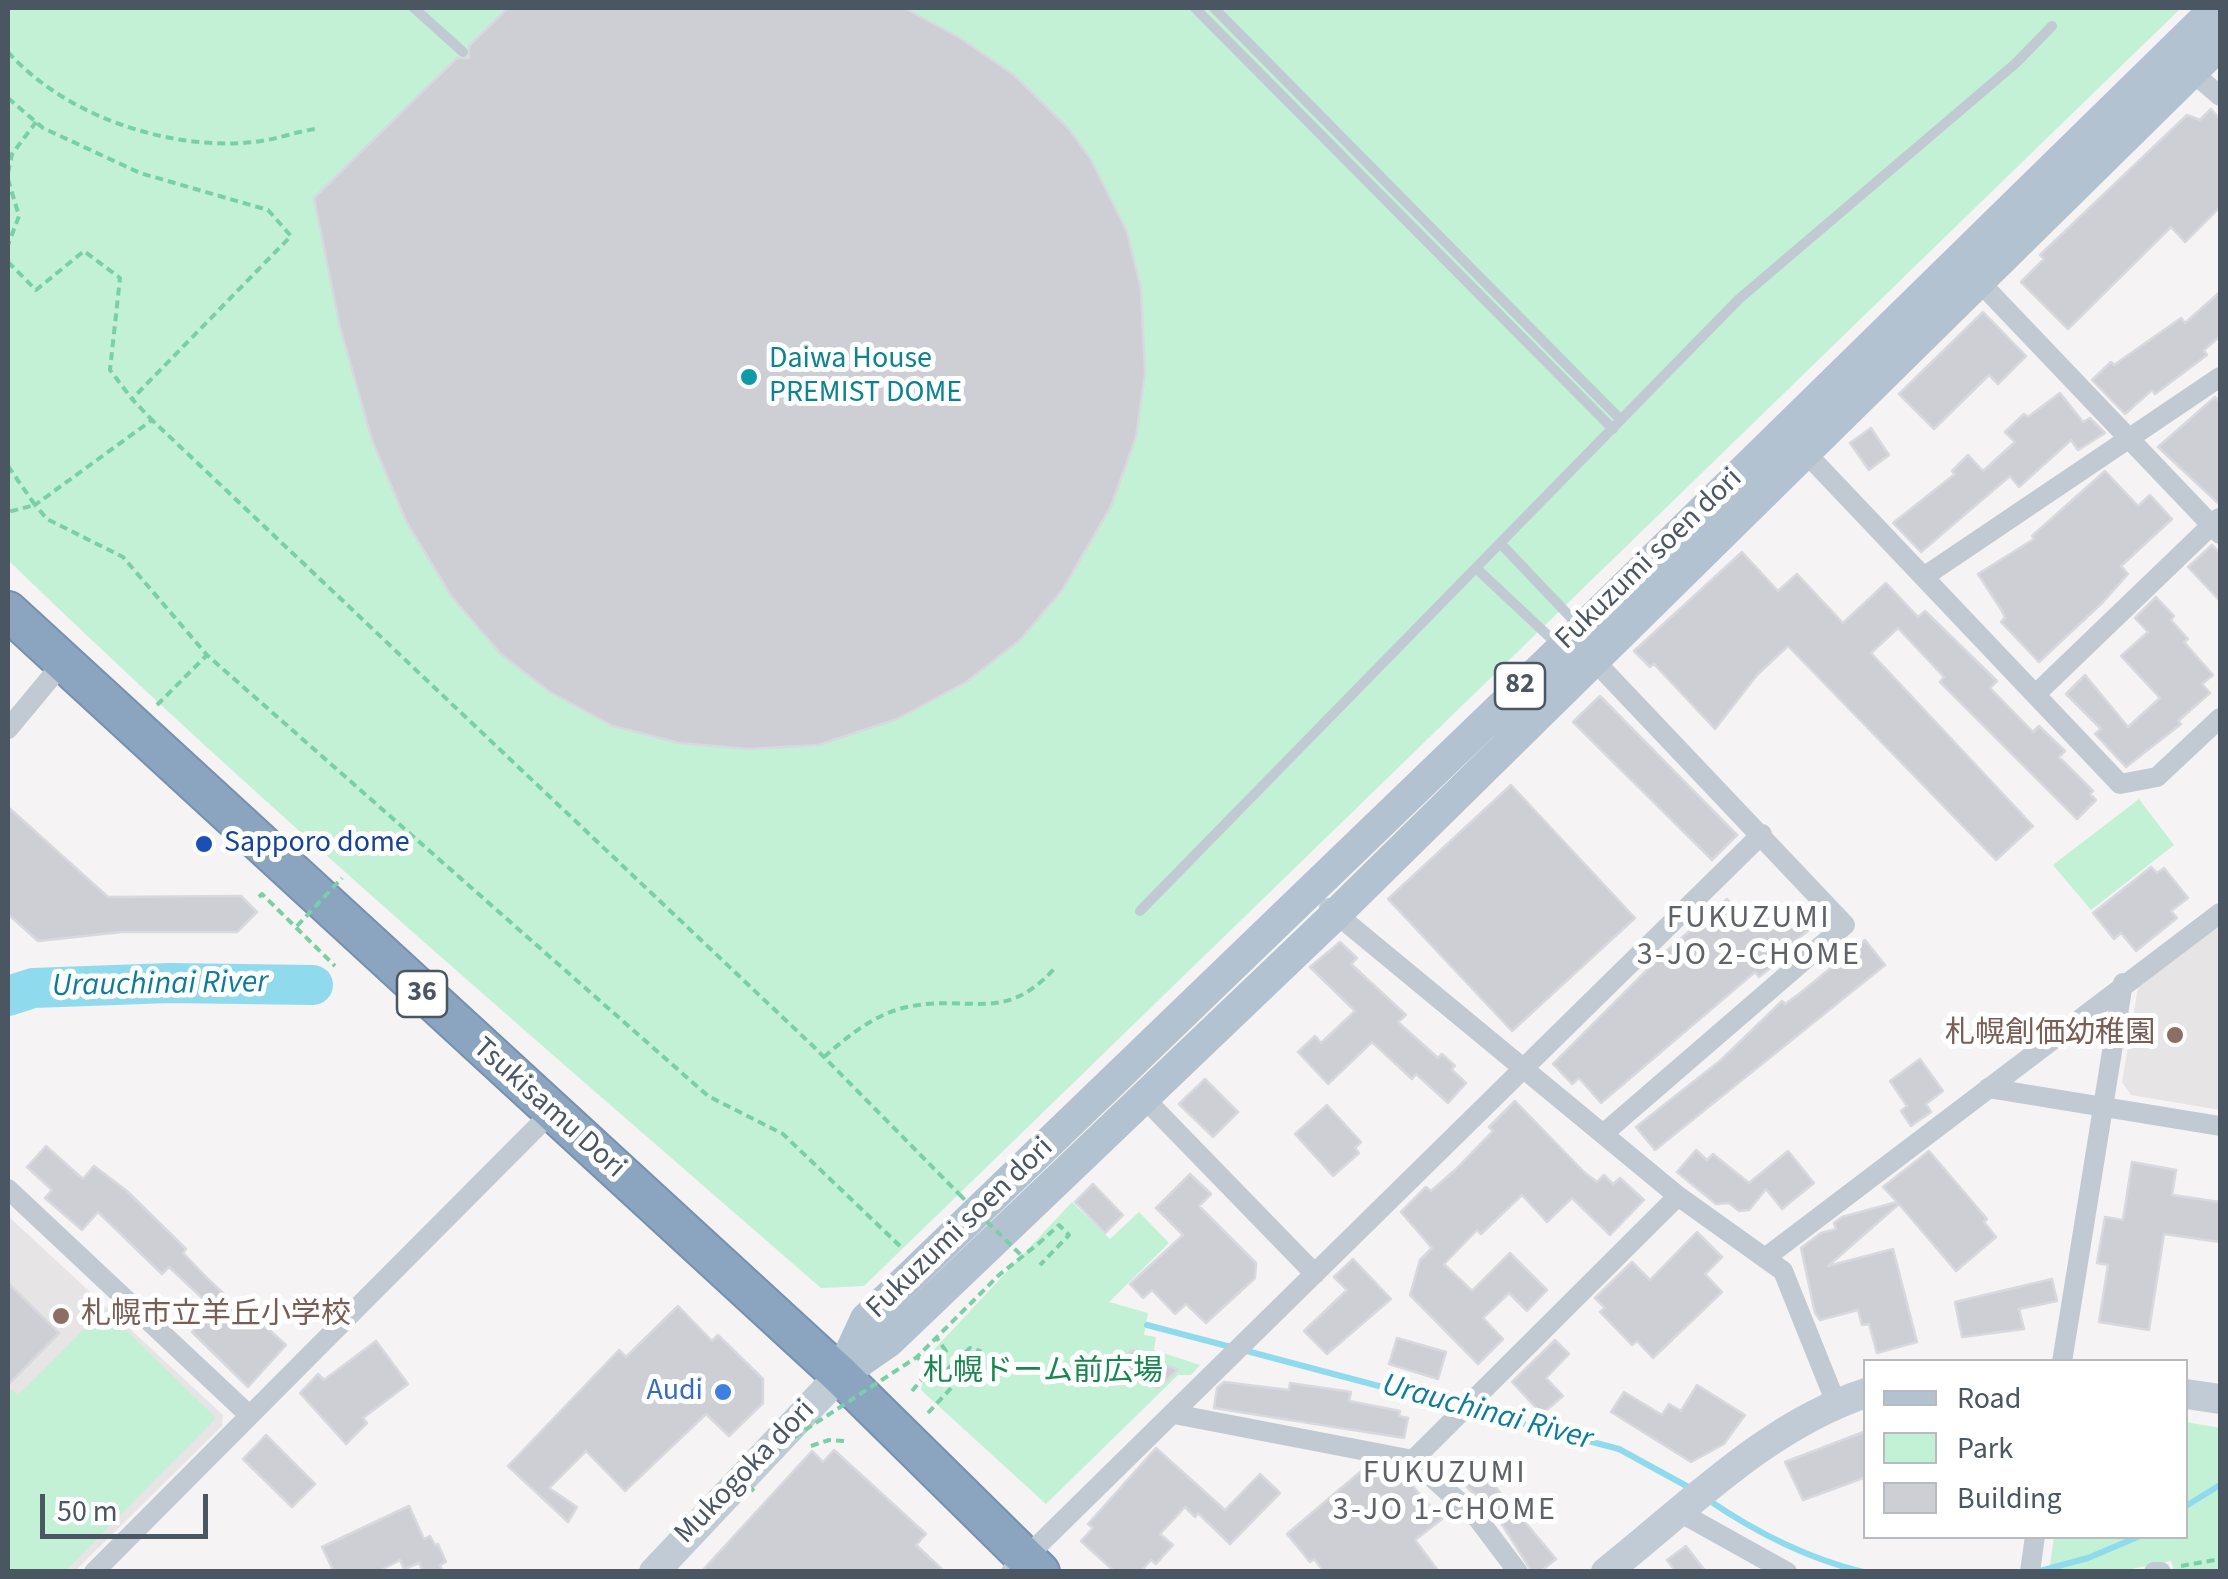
<!DOCTYPE html>
<meta charset="utf-8">
<style>
body{margin:0}
#map{position:relative;width:2228px;height:1579px;overflow:hidden;background:#f5f3f3;font-family:"Source Sans 3",sans-serif}
canvas{display:block}
.frame{position:absolute;inset:0;border:10px solid #4a5661;pointer-events:none}
.legend{position:absolute;left:1863px;top:1359px;width:325px;height:180px;box-sizing:border-box;background:#fff;border:2px solid #b7bbc0;margin:0;padding:12px 18px;list-style:none;font-size:30px;color:#4a5661}
.legend li{display:flex;align-items:center;gap:20px;height:50px}
.legend b{width:50px;border:2px solid #b7bbc0}
.scale{position:absolute;left:40px;top:1494px;width:168px;height:45px;box-sizing:border-box;border:5px solid #4a5661;border-top:0;padding-left:12px;font-size:30px;line-height:35px;white-space:nowrap;color:#4a5661;-webkit-text-stroke:8px #fff;paint-order:stroke}
</style>
<div id="map">
<canvas width="2228" height="1579"></canvas>
<div class="frame"></div>
<ul class="legend">
<li><b style="height:12px;background:#b3c2d1"></b>Road</li>
<li><b style="height:28px;background:#c3f1d5"></b>Park</li>
<li><b style="height:28px;background:#cdcfd5"></b>Building</li>
</ul>
<div class="scale">50 m</div>
</div>
<script>
const ctx = document.querySelector('canvas').getContext('2d');
ctx.lineJoin = 'round';
function paint(path, color) {
  ctx.fillStyle = color;
  ctx.fill(path, 'evenodd');
}
function trace(path, color, width, dash) {
  ctx.strokeStyle = color;
  ctx.lineWidth = width;
  ctx.lineCap = dash ? 'butt' : 'round';
  ctx.setLineDash(dash || []);
  ctx.stroke(path);
}
function write(font, color, halo, rows, align = 'center') {
  ctx.font = font + ' "Source Sans 3","Noto Sans JP",sans-serif';
  ctx.lineWidth = 10;
  ctx.setLineDash([]);
  ctx.textBaseline = 'middle';
  ctx.strokeStyle = halo;
  ctx.fillStyle = color;
  for (const [text, x, y, turn = 0] of rows) {
    ctx.save();
    ctx.translate(x, y);
    ctx.rotate((+turn || 0) * Math.PI / 180);
    ctx.textAlign = isNaN(turn) ? turn : align;
    if (halo) ctx.strokeText(text, 0, 0);
    ctx.fillText(text, 0, 0);
    ctx.restore();
  }
}
const education = new Path2D(`
 M2220,925V1110L2131,1095L2122,1082L2138,988Z
 M8,1216L223,1415L222,1426L75,1571H8Z`);
const green = new Path2D(`
 M8,8H2181L864,1286L821,1288C547,1049 269,813 8,560Z
 M2139,799L2174,845L2091,910L2053,865Z
 M1072,1202L1110,1239L1139,1212L1169,1243L1109,1302L1148,1313L1144,1335L1156,1337L1154,1350L1200,1365L1191,1375H1178L1046,1504L921,1390L927,1357Z
 M104,1309L216,1418L65,1571H8V1394L12,1390L18,1395Z
 M2186,1422L2220,1428V1571H2174L2171,1561L2121,1571L2049,1572L2054,1537L2186,1536Z`);
const stream = new Path2D(`
 M1147,1325L1231,1347
 M1243,1350L1458,1407
 M1470,1410L1619,1449L1692,1489
 M1707,1499C1755,1532 1806,1558 1863,1572
 M2186,1506L2220,1485
 M2036,1572L2088,1558L2140,1536`);
const river = new Path2D(`
 M8,996L33,988L170,983L313,985`);
const building = new Path2D(`
 M508,8H904L960,38L1014,75L1068,128L1090,158L1127,232L1141,289L1145,373L1136,437L1111,506L1063,589L1020,640L966,682L897,719L818,745L749,749L679,743L613,726L550,692L501,654L452,597L406,521L372,440L340,327L314,198L457,58H469V46Z
 M2211,109L2220,119V207L2185,242L2171,227L2068,329L2021,282L2044,259L2040,255L2187,115L2200,120Z
 M2220,292V336L2204,350L2207,355L2155,394L2152,390L2125,414L2092,380L2111,362L2114,365L2181,318L2185,323Z
 M1983,312L2026,356L1998,384L1989,375L1934,429L1899,394Z
 M2060,393L2083,422L2090,418L2105,433L2078,450L2071,440L2019,487L2010,476L1921,552L1893,523L1955,474L1952,471L1968,455L1983,471L2015,442L2005,432L2024,414L2028,417Z
 M2215,397L2220,402V505L2158,447Z
 M1871,428L1889,455L1869,470L1850,443Z
 M2105,471L2138,506L2150,495L2172,519L2121,566L2128,574L2103,602L2039,662L2001,622L2005,618L2002,611L1978,574L2034,539L2032,536Z
 M2212,545L2220,553V601L2188,567Z
 M1742,552L1778,591L1797,574L1843,623L1886,583L1918,617L1925,611L1997,681L1990,688L2033,732L2039,726L2065,751L2059,757L2093,791L2090,794L2096,800L2077,819L1940,682L1944,677L1898,628L1871,653L2033,826L1996,860L1788,646L1757,675L1715,729L1654,664L1650,667L1634,651Z
 M2156,597L2174,616L2171,620L2188,639L2184,642L2213,675L2202,684L2210,693L2178,721L2181,724L2126,767L2095,734L2101,729L2066,694L2085,675L2128,727L2160,698L2121,656L2148,632L2135,618Z
 M1600,696L1737,835L1712,860L1573,722Z
 M1511,785L1635,918L1512,1031L1388,899Z
 M8,807L108,897L241,896L257,912L237,932H122L38,941L8,914Z
 M2151,867L2157,873L2164,868L2188,898L2171,911L2177,918L2136,951L2121,933L2114,939L2093,913Z
 M1727,899L1756,930L1789,902L1811,928L1776,957L1779,961L1759,977L1755,972L1601,1103L1579,1078L1572,1084L1553,1064L1664,953Z
 M1865,940L1885,965L1655,1150L1636,1127L1721,1060L1782,1001L1785,1004L1799,994Z
 M1340,942L1357,958L1351,964L1406,1015L1398,1022L1438,1058L1442,1054L1455,1066L1451,1069L1466,1083L1448,1103L1416,1074L1412,1079L1372,1042L1328,1084L1298,1052L1315,1036L1321,1043L1355,1011L1310,967Z
 M1920,1059L1943,1091L1926,1104L1931,1112L1911,1126L1901,1111L1907,1106L1890,1081Z
 M1205,1079L1238,1112L1213,1137L1179,1104Z
 M1515,1101L1584,1172L1597,1182L1604,1175L1613,1184L1620,1178L1644,1200L1610,1235L1572,1198L1547,1222L1522,1195L1481,1234L1477,1230L1444,1264L1472,1291L1510,1253L1547,1290L1527,1311L1509,1293L1483,1318L1503,1339L1478,1364L1410,1295L1420,1260L1432,1248L1401,1212L1426,1187L1431,1191L1456,1169L1493,1131L1489,1127Z
 M1327,1105L1361,1142L1355,1148L1359,1153L1333,1176L1295,1134Z
 M46,1146L83,1179L94,1166L127,1191L186,1249L183,1253L208,1279L260,1328L264,1325L286,1345L248,1387L192,1332L214,1309L169,1267L162,1274L98,1212L82,1230L45,1198L52,1190L27,1167Z
 M1696,1150L1707,1160L1713,1154L1749,1183L1788,1151L1814,1183L1782,1209L1766,1189L1749,1210L1739,1211L1729,1203L1716,1204L1677,1172Z
 M1929,1151L1987,1219L1984,1222L1996,1237L1956,1271L1899,1204L1828,1266L1893,1249L1917,1342L1877,1353L1869,1324L1862,1325L1858,1310L1820,1320L1815,1313L1801,1248L1821,1233L1836,1229L1834,1223L1842,1217L1897,1202L1883,1187Z
 M2132,1162L2176,1170L2172,1195L2220,1202V1242L2164,1234L2149,1330L2099,1322L2108,1265L2097,1263L2105,1217L2123,1220Z
 M1190,1174L1211,1194L1199,1206L1256,1263L1255,1278L1206,1323L1186,1304L1175,1314L1152,1290L1143,1298L1130,1284L1183,1235L1156,1208Z
 M1093,1184L1123,1215L1105,1233L1075,1202Z
 M1697,1232L1722,1257L1705,1274L1722,1292L1653,1358L1637,1341L1632,1345L1600,1312L1605,1308L1595,1298L1632,1262L1650,1280Z
 M1353,1259L1391,1299L1327,1354L1304,1331L1347,1290L1334,1277Z
 M2052,1279L2057,1301L2019,1309L2024,1329L1962,1337L1955,1302Z
 M8,1283L59,1333L8,1385Z
 M678,1306L712,1341L718,1335L763,1379V1403L729,1436L706,1414L625,1491L586,1451L549,1488L577,1507L568,1522L508,1466L619,1350L626,1357Z
 M1397,1338L1446,1352L1438,1379L1389,1364Z
 M1555,1340L1569,1354L1546,1378L1563,1396L1542,1414L1512,1382Z
 M376,1341L408,1384L363,1418L367,1423L346,1444L300,1393L318,1374L324,1380Z
 M1132,1350L1178,1370L1158,1388L1150,1380L1137,1378L1121,1361Z
 M1224,1382L1289,1390L1290,1383L1351,1392L1349,1401L1400,1411L1399,1416L1408,1418L1404,1438L1214,1408L1217,1388Z
 M1697,1385L1745,1415L1724,1444L1691,1462L1611,1412L1624,1392L1662,1415L1669,1404L1681,1411Z
 M1866,1431V1477L1803,1500L1785,1462Z
 M266,1435L315,1484L292,1507L243,1459Z
 M1156,1448L1225,1510L1260,1474L1280,1493L1230,1544L1198,1513L1195,1517L1185,1507L1160,1534L1173,1545L1156,1564L1151,1560L1140,1572H1115L1081,1541L1093,1528L1088,1524Z
 M834,1450L926,1534L916,1545L945,1572H701L812,1451L823,1462Z
 M1366,1467L1400,1472L1442,1519L1415,1540L1439,1572H1324L1314,1559L1310,1562L1287,1534Z
 M1455,1475L1488,1478L1556,1559L1540,1572H1532L1498,1518Z
 M409,1506L424,1539L430,1536L435,1545L438,1544L446,1562L440,1565L443,1572H423L419,1563L404,1569L400,1560L377,1572H334L322,1547Z
 M1686,1546L1706,1572H1676L1667,1560Z`);
const path = new Path2D(`
 M8,52C65,116 169,151 254,142C274,140 295,132 315,129
 M8,98L43,128L140,173L268,210L291,236L132,399L152,420
 M8,173L12,154L36,122
 M8,179L19,216L8,245
 M8,262L36,290L84,251L120,278L110,370L132,399
 M8,466L35,505L8,512
 M157,705L207,655
 M259,897L262,894L335,966
 M824,1057C847,1037 872,1016 903,1008C968,992 1002,1026 1054,969
 M1038,1244L1059,1225L1069,1235L1040,1265
 M900,1246L783,1134L708,1096L207,655L123,557L47,519L35,505L152,420L814,1047L959,1194
 M912,1391L946,1351L936,1337
 M928,1413L979,1358L980,1351L970,1348L938,1378
 M811,1446L829,1440L845,1441
 M2181,1566L2220,1559`);
const lane = new Path2D(`
 M414,8L463,52
 M1195,8L1613,429
 M1214,8L1621,420
 M1501,544L1578,625
 M1477,569L1557,644
 M1140,911L1739,299L2016,63L2052,26`);
const street = new Path2D(`
 M2192,72L2220,96
 M1973,275L2220,534
 M1805,452L2120,784L2157,777L2220,718
 M1925,576L2220,377
 M1588,654L1845,925L1603,1134
 M2037,693L2219,518
 M8,729L62,664
 M1329,908L1678,1196L1783,1271L1836,1403
 M1988,1088L2220,1126
 M1143,1097L1315,1274
 M8,1189L249,1415
 M1765,1258L2220,913
 M2062,1362L2123,983
 M1174,1414L1413,1460L1478,1519L1518,1572
 M1413,1460L1678,1196
 M1681,1513L1787,1572
 M94,1572L552,1112
 M1011,1572L1762,834
 M2030,1572L2035,1536
 M2154,1572H2161`);
const secondary = new Path2D(`
 M2186,1394L2220,1399
 M654,1572L840,1375
 M1606,1572C1687,1508 1766,1426 1866,1393`);
const primary = new Path2D(`
 M840,1375L866,1319L1582,629L2216,8
 M840,1375L889,1341L1336,914L2220,44`);
const highway = new Path2D(`
 M8,611L840,1375L1040,1572`);
const pathBridge = new Path2D(`
 M297,926L342,878
 M959,1194L1022,1256
 M938,1378L917,1357L999,1275L1038,1244
 M754,1491L746,1484L785,1443L917,1357`);
const markers = [
 [749,377,10,"#0f9aa8"],
 [204,844,10,"#1a4fb4"],
 [2175,1035,10,"#8d6e63"],
 [61,1316,10,"#8d6e63"],
 [723,1392,10,"#3f7fe0"]
];
const shields = [
 [1520,686,50],
 [422,994,50]
];
const shieldNames = [
 ["82",1520,686],
 ["36",422,994]
];
const cultureNames = [
 ["Daiwa House",769,360],
 ["PREMIST DOME",769,394]
];
const streetNames = [
 ["Fukuzumi soen dori",1650,560,-44],
 ["Tsukisamu Dori",548,1109,42],
 ["Fukuzumi soen dori",961,1229,-44],
 ["Mukogoka dori",746,1473,-46]
];
const transitNames = [
 ["Sapporo dome",224,844]
];
const educationNames = [
 ["札幌創価幼稚園",2155,1035],
 ["札幌市立羊丘小学校",81,1316,"left"]
];
const parkNames = [
 ["札幌ドーム前広場",1043,1373]
];
const shopNames = [
 ["Audi",703,1392]
];
const neighbourhoodNames = [
 ["FUKUZUMI",1749,920],
 ["3-JO 2-CHOME",1749,957],
 ["FUKUZUMI",1445,1475],
 ["3-JO 1-CHOME",1445,1512]
];
const waterNames = [
 ["Urauchinai River",160,986,-1],
 ["Urauchinai River",1487,1414,15]
];
paint(education, '#e6e4e5');
paint(green, '#c3f1d5');
trace(stream, '#90daee', 6);
trace(river, '#90daee', 40);
paint(building, '#cdcfd5');
trace(building, '#d7d9de', 2.5);
trace(highway, '#7690ad', 42);
trace(path, '#7ad0a6', 4, [8, 5]);
trace(lane, '#c1cad2', 10);
trace(street, '#c1cad2', 20);
trace(secondary, '#c1cbd6', 30);
trace(primary, '#b3c2d1', 32);
trace(highway, '#8ba5c1', 38);
trace(pathBridge, '#7ad0a6', 4, [8, 5]);
for (const [x, y, r, color] of markers) {
  const dot = new Path2D();
  dot.arc(x, y, r, 0, 2 * Math.PI);
  ctx.fillStyle = color;
  ctx.fill(dot);
  trace(dot, '#fff', 4);
}
for (const [x, y, w] of shields) {
  const box = new Path2D();
  box.roundRect(x - w / 2, y - 23, w, 46, 8);
  ctx.fillStyle = '#fff';
  ctx.fill(box);
  trace(box, '#4a5661', 2.5);
}
write('bold 28px', '#4a5661', null, shieldNames);
write('30px', '#0d838f', '#fff', cultureNames, 'left');
write('30px', '#4a5661', '#fff', streetNames);
write('30px', '#164399', '#fff', transitNames, 'left');
write('30px', '#785e54', '#fff', educationNames, 'right');
write('30px', '#17864f', '#fff', parkNames);
write('30px', '#366cbe', '#fff', shopNames, 'right');
ctx.letterSpacing = '2.5px';
write('32px', '#5f6368', '#fff', neighbourhoodNames);
ctx.letterSpacing = '0px';
write('italic 32px', '#0c7c9b', '#fff', waterNames);
</script>
